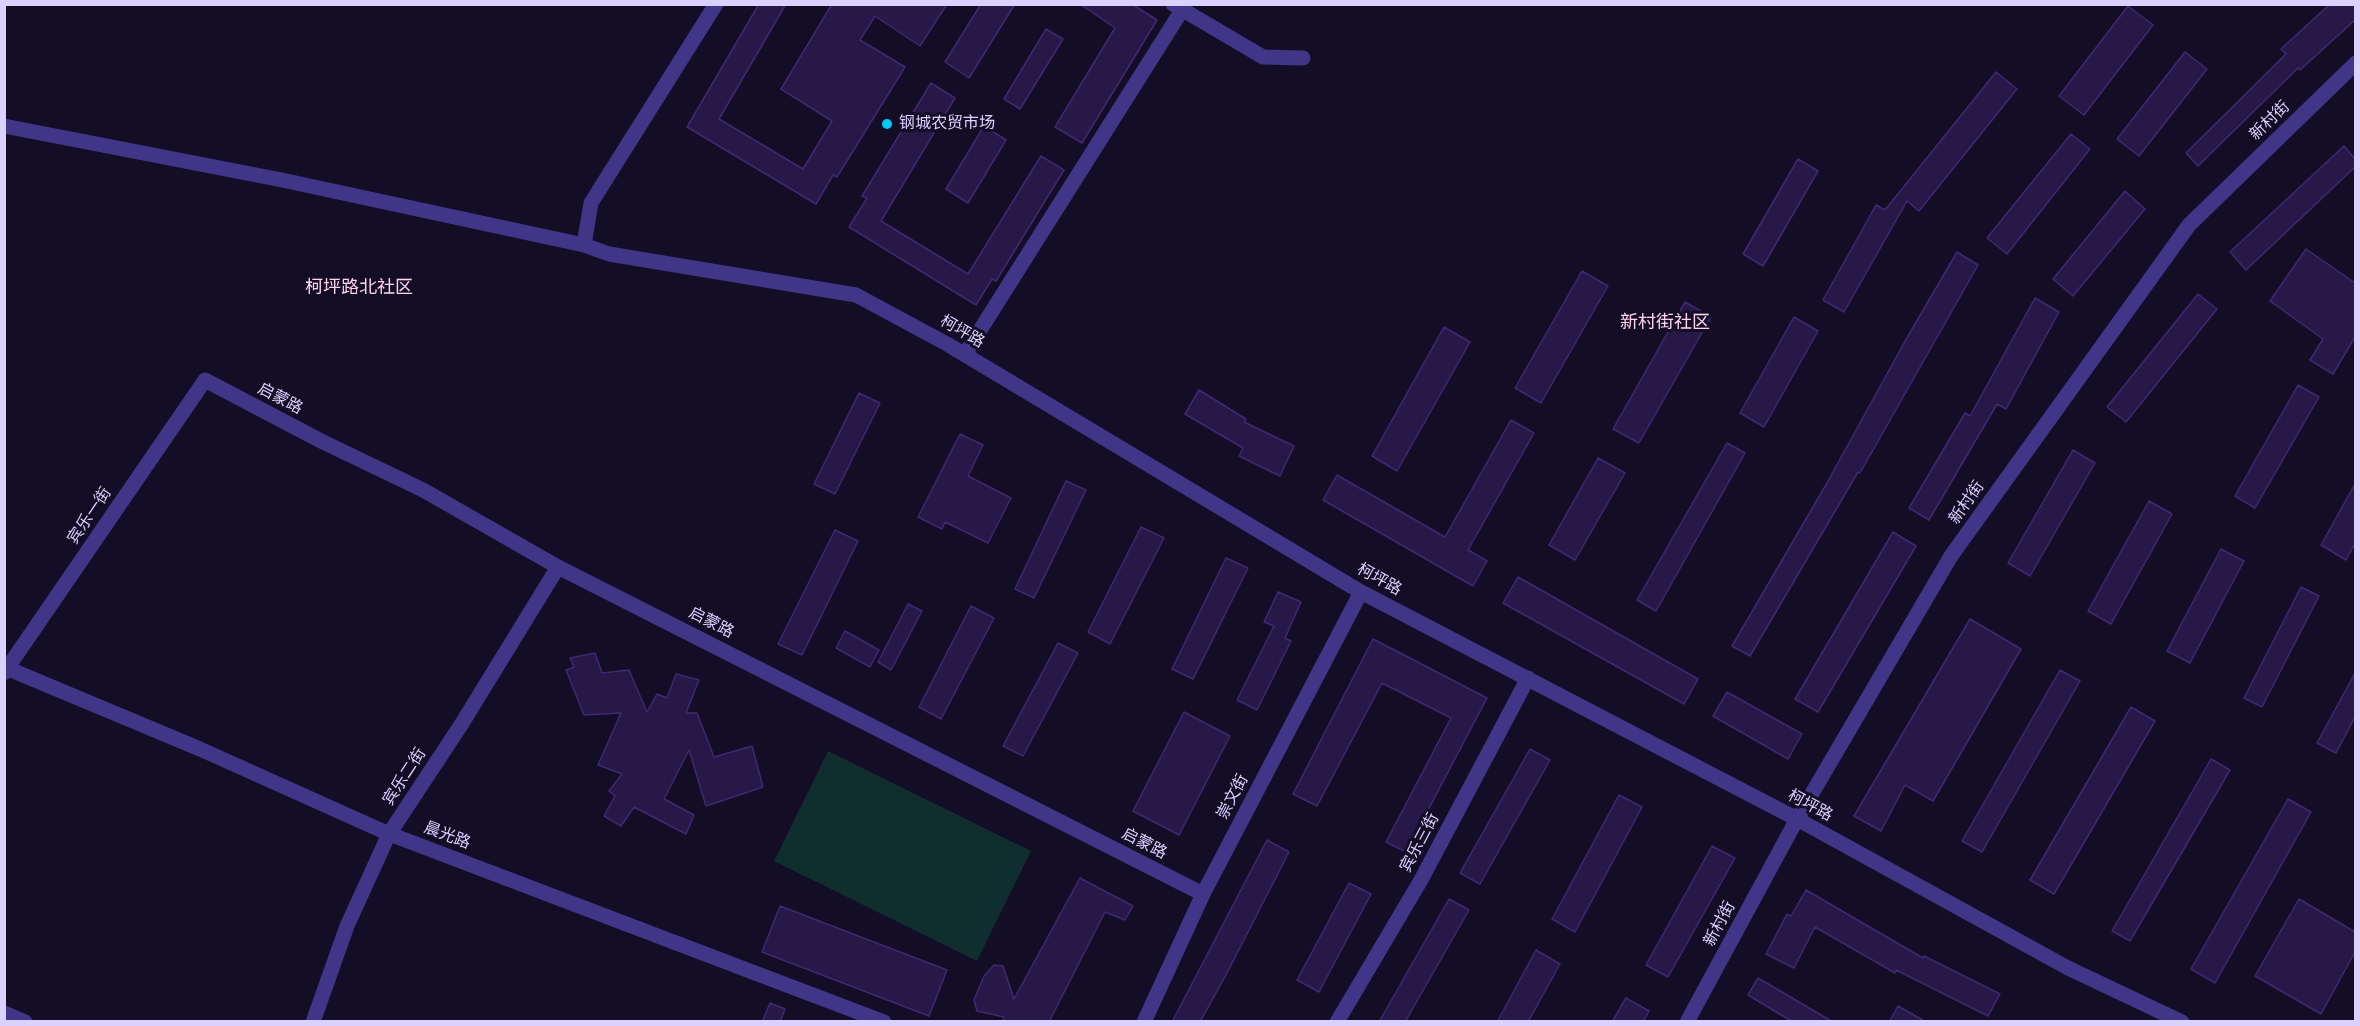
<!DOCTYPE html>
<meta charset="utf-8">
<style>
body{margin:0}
#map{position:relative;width:2360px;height:1026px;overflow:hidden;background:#130d25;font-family:"Varela Round",sans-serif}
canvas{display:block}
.frame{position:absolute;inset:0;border:6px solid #dbd1ff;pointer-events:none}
</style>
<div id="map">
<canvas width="2360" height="1026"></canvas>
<div class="frame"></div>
</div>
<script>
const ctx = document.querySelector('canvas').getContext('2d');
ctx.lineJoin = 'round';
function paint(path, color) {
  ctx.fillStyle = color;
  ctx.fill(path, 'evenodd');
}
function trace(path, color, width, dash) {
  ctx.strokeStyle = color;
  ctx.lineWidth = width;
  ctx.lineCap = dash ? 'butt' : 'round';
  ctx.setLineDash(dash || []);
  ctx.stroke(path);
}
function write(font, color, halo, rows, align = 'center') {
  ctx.font = font + ' "Varela Round","Noto Sans SC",sans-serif';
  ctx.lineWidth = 6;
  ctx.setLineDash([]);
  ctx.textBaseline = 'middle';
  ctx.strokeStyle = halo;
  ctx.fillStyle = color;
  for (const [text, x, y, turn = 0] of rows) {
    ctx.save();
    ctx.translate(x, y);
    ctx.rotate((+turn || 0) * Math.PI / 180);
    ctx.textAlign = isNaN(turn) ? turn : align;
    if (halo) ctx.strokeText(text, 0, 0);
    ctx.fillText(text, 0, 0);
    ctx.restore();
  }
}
const green = new Path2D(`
 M828,751L1031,851L977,961L774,861Z`);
const building = new Path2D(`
 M759,4H786L719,119L803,169L832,121L781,89L832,4H947L920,46L875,16L860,40L905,67L837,177L833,175L816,204L687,127Z
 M981,4H1015L969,78L945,62Z
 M1080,4H1132L1157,20L1082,143L1055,127L1115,28Z
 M2330,4H2355V20L2300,70L2298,68L2198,166L2186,153L2286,54L2281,49Z
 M2128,6L2153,25L2084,115L2059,96Z
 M1046,29L1063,39L1020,109L1004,99Z
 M2185,52L2207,69L2139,156L2117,139Z
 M1996,72L2017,89L1919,211L1907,201L1844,312L1823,300L1876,205L1885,210Z
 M931,83L955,98L881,221L968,274L1041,156L1064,170L996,281L992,279L976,305L849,227L867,198L862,196Z
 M984,126L1006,140L968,203L946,189Z
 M2071,134L2090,149L2007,254L1987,238Z
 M2344,146L2355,159V167L2246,270L2230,252Z
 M1798,159L1818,171L1763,266L1743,254Z
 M2125,191L2145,209L2073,296L2053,279Z
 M2306,249L2355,283V337L2333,374L2310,360L2323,339L2270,301Z
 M1957,252L1978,265L1860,473L1858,472L1750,656L1732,646L1827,483L1904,343Z
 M1582,271L1608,286L1541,403L1515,388Z
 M2198,294L2217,309L2126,422L2107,407Z
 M2035,298L2059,312L2006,409L1997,404L1929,520L1909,508L1965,413L1970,416Z
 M1685,302L1711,317L1639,443L1613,429Z
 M1794,317L1818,331L1764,427L1740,413Z
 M1444,327L1470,342L1397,471L1372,456Z
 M2298,385L2319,397L2255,508L2235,496Z
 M1199,390L1246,419L1244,422L1294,446L1280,476L1239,456L1243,448L1185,414Z
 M859,393L880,403L835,494L814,484Z
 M1511,420L1534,433L1468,550L1487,561L1473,586L1323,500L1337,475L1445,537Z
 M960,434L983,445L968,476L1011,498L988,543L945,522L942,529L918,517Z
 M1727,443L1745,453L1656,611L1637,600Z
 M2073,450L2095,463L2030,576L2008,563Z
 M1598,458L1625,473L1575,560L1549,545Z
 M1066,481L1086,490L1034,598L1015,589Z
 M2355,484V543L2346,560L2321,545Z
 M2149,501L2172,514L2111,624L2088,611Z
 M1141,527L1164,538L1110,644L1088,632Z
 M835,530L858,541L802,655L778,644Z
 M1893,532L1916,546L1818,712L1795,699Z
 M2221,549L2244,561L2190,663L2167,651Z
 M1226,558L1248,568L1193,679L1172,669Z
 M1518,577L1698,679L1684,704L1503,603Z
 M2301,587L2319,596L2262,707L2244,698Z
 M1278,592L1301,602L1285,638L1291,641L1257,710L1237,700L1274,626L1264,622Z
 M908,604L922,611L891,670L878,662Z
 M971,606L994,618L941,719L919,707Z
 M1970,619L2021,649L1933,801L1905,785L1881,831L1854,816Z
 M845,631L879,650L870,667L836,648Z
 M1373,639L1487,698L1406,852L1386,842L1451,718L1382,683L1317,806L1293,794Z
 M1058,643L1078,653L1023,756L1003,746Z
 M595,653L602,673L629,670L647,712L657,694L667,698L676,674L699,680L686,713H697L714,757L752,746L763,787L706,806L689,750L664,799L694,815L686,834L634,807L621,826L604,816L615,796L609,791L622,774L598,765L621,713L584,715L566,670L574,667L570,658Z
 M2060,670L2080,681L1982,852L1962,841Z
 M2355,673V717L2336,753L2317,743Z
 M1727,692L1802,734L1788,759L1713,716Z
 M2131,707L2155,721L2054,894L2030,880Z
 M1184,712L1230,736L1179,835L1133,811Z
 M1530,749L1550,760L1480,884L1460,873Z
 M2211,759L2230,770L2130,941L2112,931Z
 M1619,795L1642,807L1575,932L1552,919Z
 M2288,799L2311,812L2215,983L2191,969Z
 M1267,840L1289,852L1227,973L1200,1022H1172Z
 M1712,846L1735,858L1668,977L1646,965Z
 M1080,878L1133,906L1125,920L1105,912L1049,1022H1002L1004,1017L977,1011L974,1000L984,976L994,965L1003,966L1014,999Z
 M1349,883L1371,894L1319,992L1297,980Z
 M1806,890L1923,958L1924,956L2000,994L1988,1016L1896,970L1895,973L1815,927L1794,968L1766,954L1787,914L1791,916Z
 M1449,899L1469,910L1405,1022H1379Z
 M2299,899L2355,932V952L2321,1014L2255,976Z
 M780,906L947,970L929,1016L762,952Z
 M1536,950L1560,964L1528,1022H1497Z
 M1758,978L1833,1022H1793L1748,995Z
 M1626,998L1649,1011L1643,1022H1612Z
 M770,1003L785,1009L780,1022H762Z
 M1898,1006L1926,1022H1889Z`);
const minor = new Path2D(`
 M716,4L591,203L584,245L609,254L856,295L947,344L1361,592L1797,819L2068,968L2182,1022
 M1173,4L1263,57L1303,58
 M965,354L1182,10
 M4,667L200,749L387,833L884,1022
 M4,673L205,380L321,441L423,490L558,567L1203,894
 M313,1022L347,926L389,834L461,725L558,567
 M1144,1022L1203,894L1361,592
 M1337,1022L1421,880L1528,678
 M1687,1022L1797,819L1951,556L2189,225L2356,63`);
const tertiary = new Path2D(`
 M4,126L282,180L584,245
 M4,1013L25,1022`);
const markers = [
 [887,124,6,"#00cafc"]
];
const streetNames = [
 ["新村街",2270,121,-44],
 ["柯坪路",962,332,30],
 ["启蒙路",280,399,28],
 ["新村街",1967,503,-55],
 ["宾乐一街",90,516,-56],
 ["柯坪路",1379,580,29],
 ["启蒙路",711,623,27],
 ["宾乐二街",405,777,-57],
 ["崇文街",1233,797,-62],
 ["柯坪路",1810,806,28],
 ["晨光路",447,836,21],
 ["宾乐三街",1420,843,-62],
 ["启蒙路",1144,844,27],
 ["新村街",1720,924,-62]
];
const poiNames = [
 ["钢城农贸市场",899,124]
];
const neighbourhoodNames = [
 ["柯坪路北社区",359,288],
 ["新村街社区",1665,323]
];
paint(green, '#102d2f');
paint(building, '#261847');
trace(building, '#3f2974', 1.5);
trace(minor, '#403586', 15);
trace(tertiary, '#403586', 15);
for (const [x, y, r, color] of markers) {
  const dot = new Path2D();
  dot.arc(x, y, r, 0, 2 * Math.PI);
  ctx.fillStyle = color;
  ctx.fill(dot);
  trace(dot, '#130d25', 2);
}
write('16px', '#dbd1ff', '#130d25', streetNames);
write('16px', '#dbd1ff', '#130d25', poiNames, 'left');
write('18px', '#ffd3eb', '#130d25', neighbourhoodNames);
</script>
